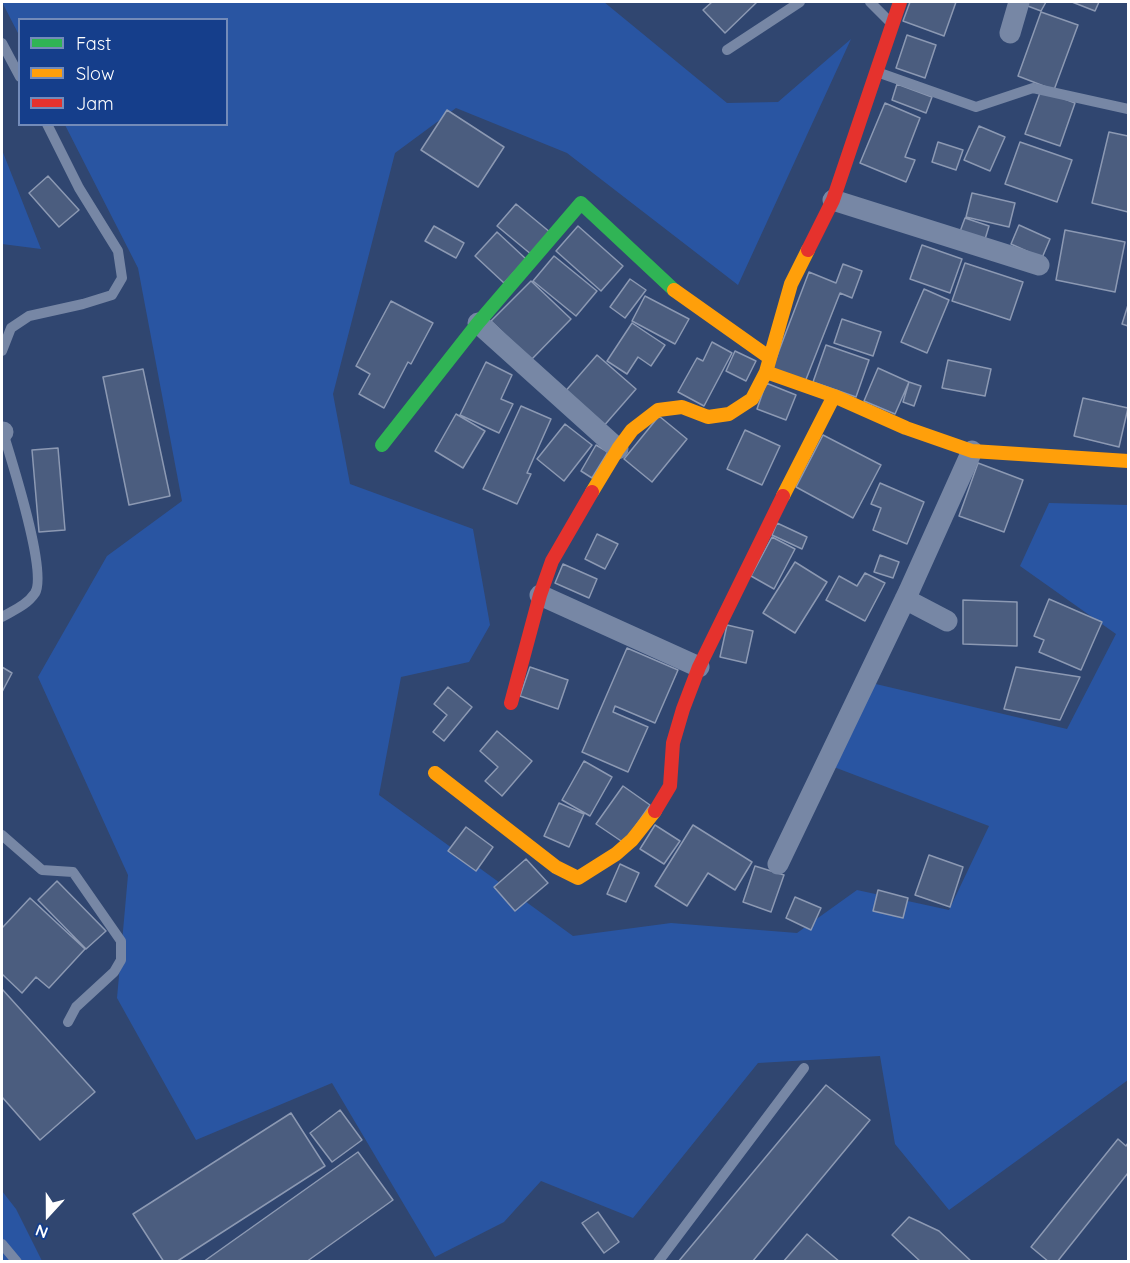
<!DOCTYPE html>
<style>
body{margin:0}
#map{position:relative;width:1130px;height:1263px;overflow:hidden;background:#304670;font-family:Quicksand,sans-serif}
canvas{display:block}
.frame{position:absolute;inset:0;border:3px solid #fff;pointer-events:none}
.legend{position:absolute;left:18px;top:18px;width:210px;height:108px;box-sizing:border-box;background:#153e8b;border:2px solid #738bb9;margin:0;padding:8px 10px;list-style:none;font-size:18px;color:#fff}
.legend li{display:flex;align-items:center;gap:12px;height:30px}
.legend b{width:30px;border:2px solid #738bb9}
.north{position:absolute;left:18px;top:1185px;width:60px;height:60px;-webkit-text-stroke:4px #153e8b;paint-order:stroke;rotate:201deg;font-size:16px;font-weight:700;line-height:24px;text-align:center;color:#fff}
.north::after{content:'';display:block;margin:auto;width:21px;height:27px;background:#fff;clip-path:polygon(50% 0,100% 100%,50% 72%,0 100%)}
</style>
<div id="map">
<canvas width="1130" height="1263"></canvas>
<div class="frame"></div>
<ul class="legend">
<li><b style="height:8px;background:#30b455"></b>Fast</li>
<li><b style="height:8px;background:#ff9f0a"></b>Slow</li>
<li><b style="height:8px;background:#e5322d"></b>Jam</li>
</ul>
<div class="north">N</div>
</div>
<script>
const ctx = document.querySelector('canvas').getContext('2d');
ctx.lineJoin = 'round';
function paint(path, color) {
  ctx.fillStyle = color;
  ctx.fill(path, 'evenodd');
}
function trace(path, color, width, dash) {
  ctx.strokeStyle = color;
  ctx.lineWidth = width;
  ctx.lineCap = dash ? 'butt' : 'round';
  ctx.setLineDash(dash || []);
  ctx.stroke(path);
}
const green = new Path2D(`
 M2,2H604L727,103L778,102L851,39L738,285L567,153L456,108L395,153L333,394L350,484L473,529L490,625L469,662L401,677L379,795L573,936L671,923L797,933L857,890L949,910L989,826L826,764L863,681L1067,729L1116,634L1020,566L1049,503L1128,505V1080L949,1210L895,1144L880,1056L758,1063L633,1218L541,1181L504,1222L435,1257L332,1083L196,1140L117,998L128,875L38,677L107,556L182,501L138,268L65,125L226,124V20H20L19,35Z
 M2,150L41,249L2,244Z
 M2,1191L16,1209L42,1261H2Z`);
const building = new Path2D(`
 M712,2H757L725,33L703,10Z
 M910,2H956L944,36L903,21Z
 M1027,2H1046L1041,11L1025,5Z
 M1072,2H1099L1095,11Z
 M1041,12L1078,25L1054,90L1018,76Z
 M907,35L936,45L925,78L896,68Z
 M897,84L932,97L926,113L892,100Z
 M1041,90L1075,103L1060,146L1025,134Z
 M885,103L920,118L905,157L915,160L906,182L860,163Z
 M447,110L504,147L478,187L421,150Z
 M979,126L1005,137L990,171L964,160Z
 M1109,132L1128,136V212L1092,203Z
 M938,142L963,150L956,170L932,162Z
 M1020,142L1072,160L1057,202L1005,184Z
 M48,176L79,210L59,227L29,193Z
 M972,193L1015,203L1009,227L966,217Z
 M516,204L551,233L532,255L497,226Z
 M965,218L989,226L983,246L958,237Z
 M1019,225L1050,239L1042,258L1011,244Z
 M434,226L464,243L456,258L425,241Z
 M578,226L623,266L601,291L556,251Z
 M1065,230L1125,242L1115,292L1056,280Z
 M497,232L526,259L504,283L475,256Z
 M922,245L962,259L950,293L910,279Z
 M554,256L597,291L576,316L533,281Z
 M965,263L1023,282L1010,320L952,301Z
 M843,264L862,271L852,298L840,293L805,382L772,369L809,272L836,283Z
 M630,279L646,290L625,318L610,307Z
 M531,281L571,319L531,360L491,321Z
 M924,289L949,300L927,353L901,342Z
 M645,296L689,319L675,344L632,321Z
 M391,301L433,323L411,364L408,362L384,408L359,394L370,374L356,366Z
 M1128,305V326L1122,324Z
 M842,319L881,332L873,356L834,343Z
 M632,323L665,345L651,366L638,357L627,374L607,361Z
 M712,342L732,353L704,406L678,392L697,358L703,361Z
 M826,345L869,360L856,397L813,382Z
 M735,351L756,361L746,381L726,371Z
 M597,355L636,389L602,428L563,394Z
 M948,360L991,369L985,396L942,388Z
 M486,362L512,375L501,399L513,404L499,433L460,415Z
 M878,368L909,382L895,414L864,401Z
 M143,369L170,496L129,505L103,377Z
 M909,382L921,386L914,406L903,402Z
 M766,383L796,395L786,420L757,409Z
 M1083,398L1128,408L1119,447L1074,436Z
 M521,406L551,419L527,473L531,474L517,504L483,489Z
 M456,414L485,431L463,468L435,451Z
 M659,416L687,439L652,482L624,459Z
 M565,424L592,445L564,481L537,459Z
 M745,430L780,446L762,485L727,469Z
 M823,435L881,465L853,518L796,487Z
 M596,445L608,452L592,478L581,471Z
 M58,448L65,530L39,532L32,450Z
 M978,463L1023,480L1004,532L959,516Z
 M880,483L924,502L907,544L873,530L881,508L871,504Z
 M777,523L807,537L802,549L772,535Z
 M597,534L618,544L605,569L585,559Z
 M772,537L795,549L774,589L751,576Z
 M880,555L899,562L893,578L874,572Z
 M795,562L827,582L795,633L763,613Z
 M563,564L597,579L589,598L555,583Z
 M865,573L885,583L865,621L826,600L839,576L857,586Z
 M1049,599L1102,622L1081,670L1039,652L1044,640L1034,636Z
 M963,600L1017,602V646L963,644Z
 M727,625L753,631L746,663L720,657Z
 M627,648L678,670L655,723L615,706L613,712L648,727L628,772L582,752Z
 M2,667L12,673L2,692Z
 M530,667L568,680L558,709L520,696Z
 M1016,667L1080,677L1060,720L1004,709Z
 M448,687L472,707L444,741L433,732L447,715L434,704Z
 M497,731L532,761L502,796L485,781L498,767L480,751Z
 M584,761L612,777L590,816L562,800Z
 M623,786L650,805L624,843L596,824Z
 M559,803L584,814L569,847L544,836Z
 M655,825L680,841L664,864L640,849Z
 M693,825L752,862L735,890L708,873L687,906L655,886Z
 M466,827L493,847L476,871L448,851Z
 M929,855L963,867L950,907L915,895Z
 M526,859L548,883L515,911L494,887Z
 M620,864L639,873L626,902L607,894Z
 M755,866L784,875L771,912L743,902Z
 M57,881L106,931L86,949L38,900Z
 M878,890L908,898L903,918L873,911Z
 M795,897L821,908L811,930L786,918Z
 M30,898L85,949L49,988L36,977L22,993L2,974V928Z
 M2,989L95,1092L40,1140L2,1097Z
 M826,1085L870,1120L752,1262H678Z
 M340,1110L362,1140L332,1162L310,1133Z
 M291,1113L325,1166L176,1262H164L133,1214Z
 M1118,1139L1126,1146L1128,1143V1173L1057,1262H1049L1031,1247Z
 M358,1152L393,1200L306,1262H203Z
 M598,1212L619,1242L604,1253L582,1223Z
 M909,1217L939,1231L972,1262H921L892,1235Z
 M807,1234L840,1262H783Z`);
const lane = new Path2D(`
 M870,2L891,23
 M2,43L20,77
 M727,50L800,2
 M877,72L976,107L1033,88L1128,109
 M2,351L11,328L29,316L83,304L112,295L122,278L118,251L79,188L47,124
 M2,617C14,610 27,605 35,593C48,572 10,456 2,429
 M2,835L42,870L73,872L121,941V960L114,972L76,1007L68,1022
 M2,1244L17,1262
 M658,1262L804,1068`);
const street = new Path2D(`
 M1010,33L1019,2
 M833,200L1039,265
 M478,323L618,449
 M2,432H3
 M540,595L699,667
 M905,599L947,621
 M778,864L909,591L972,451`);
const fast = new Path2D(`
 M382,445L478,323L581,203L674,290`);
const slow = new Path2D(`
 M808,250L791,284L766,372L834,396L906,428L972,451L1128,461
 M674,290L770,358
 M592,492L618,449L632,430L658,410L682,407L708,417L729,414L752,399L766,372
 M783,496L834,396
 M435,773L556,867L578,878L616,854L632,840L655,811`);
const jam = new Path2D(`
 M808,250L833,200L900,2
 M511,703L540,595L552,561L592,492
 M655,811L670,786L673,743L683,709L699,667L783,496`);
paint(green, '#2955a2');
paint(building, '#4b5d7f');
trace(building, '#8c99b3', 1.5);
trace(lane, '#7787a5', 10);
trace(street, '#7787a5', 21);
trace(fast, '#30b455', 14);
trace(slow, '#ff9f0a', 14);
trace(jam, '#e5322d', 14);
</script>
